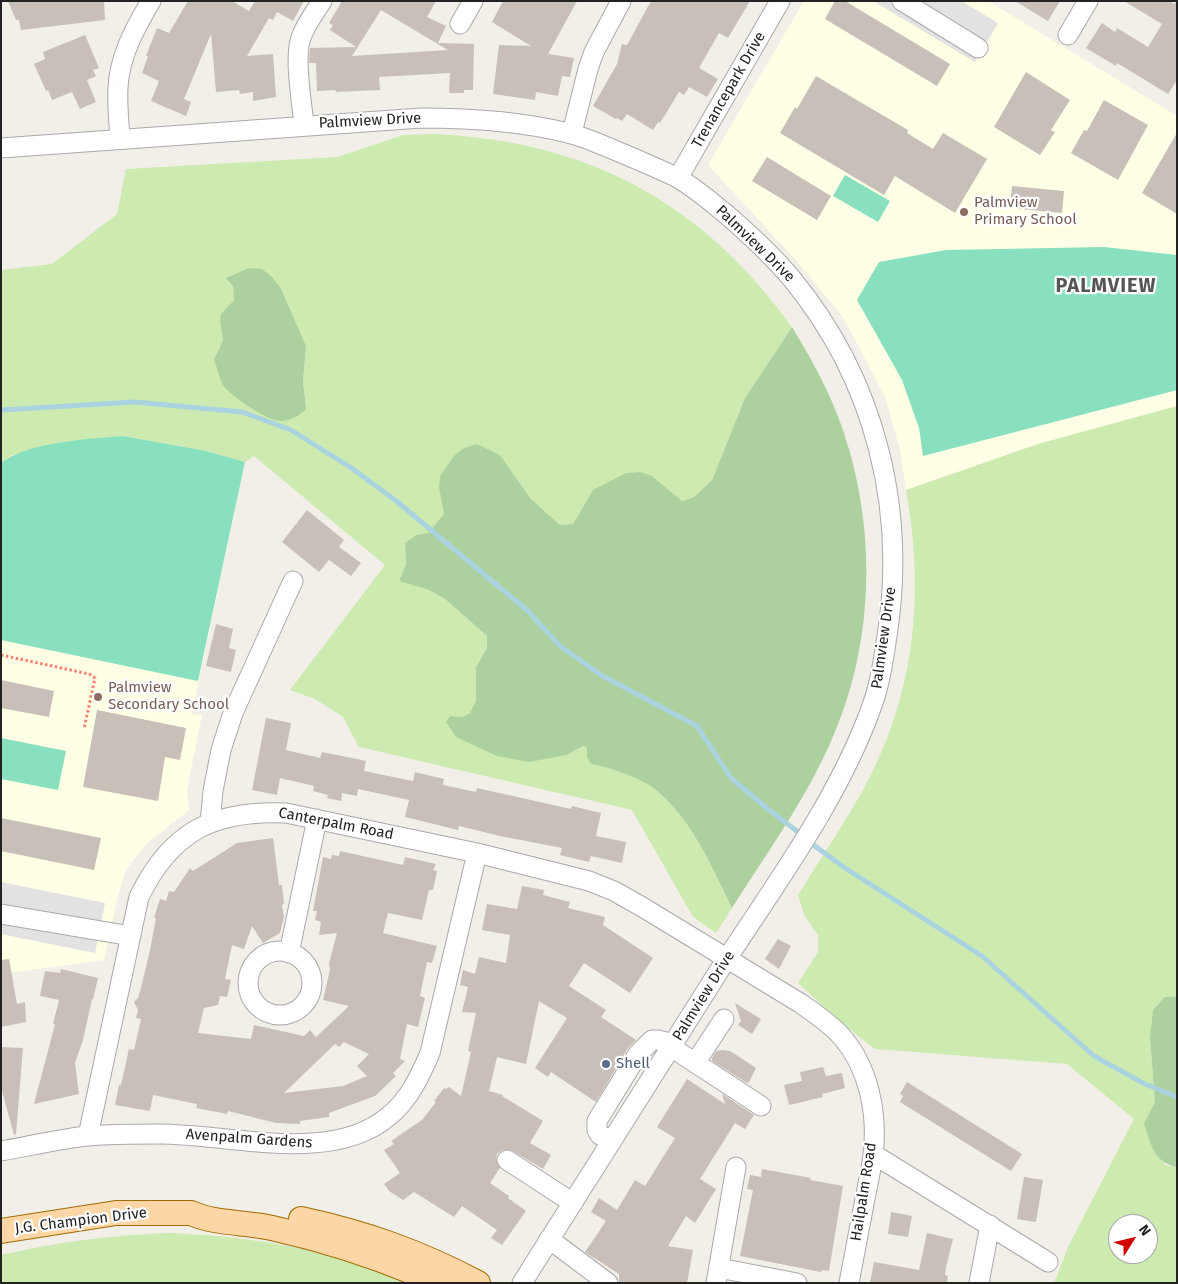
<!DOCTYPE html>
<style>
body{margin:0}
#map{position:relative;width:1178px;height:1284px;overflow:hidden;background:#f2efe9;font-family:"Fira Sans",sans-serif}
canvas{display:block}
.frame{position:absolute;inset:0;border:2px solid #222;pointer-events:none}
.north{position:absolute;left:1108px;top:1214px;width:50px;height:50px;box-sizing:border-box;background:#fff;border:1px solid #a7a7a7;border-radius:50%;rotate:54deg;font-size:14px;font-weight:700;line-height:20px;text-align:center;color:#222}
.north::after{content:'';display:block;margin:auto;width:18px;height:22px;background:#d40000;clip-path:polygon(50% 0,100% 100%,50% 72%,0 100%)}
</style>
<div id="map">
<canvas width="1178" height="1284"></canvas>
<div class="frame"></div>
<div class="north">N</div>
</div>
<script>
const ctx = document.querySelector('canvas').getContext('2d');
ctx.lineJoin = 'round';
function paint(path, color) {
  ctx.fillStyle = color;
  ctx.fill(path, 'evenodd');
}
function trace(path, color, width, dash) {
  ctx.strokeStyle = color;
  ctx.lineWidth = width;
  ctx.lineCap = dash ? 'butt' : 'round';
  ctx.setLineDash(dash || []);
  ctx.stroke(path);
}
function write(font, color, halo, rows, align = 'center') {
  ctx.font = font + ' "Fira Sans",sans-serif';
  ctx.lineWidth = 4.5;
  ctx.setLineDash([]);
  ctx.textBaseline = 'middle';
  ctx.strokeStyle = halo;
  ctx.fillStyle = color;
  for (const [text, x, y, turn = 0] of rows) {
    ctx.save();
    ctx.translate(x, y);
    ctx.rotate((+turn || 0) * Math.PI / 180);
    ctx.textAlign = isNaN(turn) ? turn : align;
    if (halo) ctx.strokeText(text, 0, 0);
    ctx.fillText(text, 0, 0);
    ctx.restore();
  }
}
const education = new Path2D(`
 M804,1H988L1177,116V406L1038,444L906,490L900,449L885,397L843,317L794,258L708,165Z
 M245,462L192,714L202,715L187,790L189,810L145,845L126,870L117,899L104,960L1,974V463Z`);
const grass = new Path2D(`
 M434,134C588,141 702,202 792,327L745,398L712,480L694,497L682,501L652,476L593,490L573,524L560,525L531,499L500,455L439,488L444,514L428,533L416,535L405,543L406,564L399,580L429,590L445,599L487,636V648L476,667V701L470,714L463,717L450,716L567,755L583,746L587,748L591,764C608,767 635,776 649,785C688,811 712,867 732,908L716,933L693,917L632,810L359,747L343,717L315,699L290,690L385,565L254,456L245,462L206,451L123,436L64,442L12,455L1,463V270L52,264L117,214L126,169L337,157L403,135ZM233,286L306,346L303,381L306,409L214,359L223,340L221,315L234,300Z
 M1177,406V997H1165L1150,1039L1155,1102L1144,1123L1165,1165L1177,1167V1283H1054L1068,1247L1134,1119L1067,1064L875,1049L839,1021L798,983L818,952V935L805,917L798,895C819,861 842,827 862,792C915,696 925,596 906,490L1038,444ZM1118,1224H1148V1254H1118Z
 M169,1233C222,1235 273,1241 325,1254C354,1261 381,1272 409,1283H1V1255C59,1242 110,1235 169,1233Z`);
const forest = new Path2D(`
 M249,268L262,269L272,277L281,289L306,346L303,381L306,409C300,415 292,420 282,421C270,423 230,396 223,385C219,378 217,367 214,359L223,340L220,321L221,314L234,300L233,286L226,278Z
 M792,327C809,355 825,383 837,414C877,516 877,638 832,739C806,799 767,853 732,908C712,867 688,811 649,785C634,776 608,767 591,764L587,757V748L583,746L567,755L529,762L497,756L456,737L446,722L450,716L463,717L470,713L476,701V667L487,648V636L445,599L429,590L399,581L406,564L405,543L416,535L428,533L444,514L439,488L440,476L454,456L464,448L477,444L500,455L531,499L560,525L573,524L593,490L626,473L640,472L652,476L682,501L694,497L712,480L745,398Z
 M1165,997H1177V1167C1153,1162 1151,1144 1144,1123L1155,1102L1150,1039L1153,1010Z`);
const pitch = new Path2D(`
 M845,175L890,201L878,222L833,196Z
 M1104,247L1177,255V390L923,456L919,428L902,380L857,300L879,262L946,250Z
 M123,436L206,451L245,462L198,681L1,640V463C28,442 88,439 123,436Z
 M1,738L66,751L58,790L1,779Z`);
const parking = new Path2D(`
 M873,1H961L998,23L975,62Z
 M1,882L105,903L95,953L1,934Z`);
const stream = new Path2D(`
 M1,410L135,402L242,412L291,430L350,467L395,500L527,610L560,646L601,675L697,726L731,778L769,810L802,835
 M808,841L845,868L982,956L1094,1056L1143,1083L1177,1097`);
const building = new Path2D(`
 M8,1H104L105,20L21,30L19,20H16Z
 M188,1H232L249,11L255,1H304L293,21L277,12L273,20L269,18L247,56L273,54L276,97L253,101V92L240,94L239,90L216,92L211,34L184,99L191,102L186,116L151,101L159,81L142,73L148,56H146L149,48L157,28L169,33Z
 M342,1H436L427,17L446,26L438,43L474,44L473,90H464V93H449L450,73L379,77L380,90L336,92L335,90L317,91L316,63H309L310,48L356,47L330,30L333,25L329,23ZM381,10L436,43L448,50L352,56Z
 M503,1H577L548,54L574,58L570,77L562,76L558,96L536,92L535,100L493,94L499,45L531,46L492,22Z
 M651,1H750L728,38L719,33L699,68L718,79L707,97L689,87L684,95L679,92L660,123L658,122L653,130L627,114L622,121L617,118L616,119L593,106L617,64L622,44L627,45Z
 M835,1H845L950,64L937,86L825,19Z
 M1015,1H1060L1048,21Z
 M1124,1H1170L1174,4L1177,1V80L1168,94L1117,63L1116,66L1086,48L1102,23L1115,32L1117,28L1148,47L1162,24Z
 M85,35L99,68L93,70L96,76L87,80L96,102L80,109L72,92L52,100L48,90L46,91L34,64L45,59L43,52Z
 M1026,72L1070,100L1051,130L1055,132L1040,155L994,127Z
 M816,76L908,130L907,133L933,149L943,133L987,159L955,213L895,176L884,195L780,133L795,107L797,109Z
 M1104,100L1148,125L1118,180L1071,153L1084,130L1087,131Z
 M1177,133V214L1142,193Z
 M767,157L831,196L817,220L752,181Z
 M1012,186L1064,191L1062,213L1010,208Z
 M307,510L344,540L339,547L361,563L351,576L329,560L319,572L282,542Z
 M216,624L233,629L229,648L236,650L231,672L206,666Z
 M1,680L54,691L49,717L1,708Z
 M97,710L186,728L180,760L165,757L158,801L83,787Z
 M266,718L291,723L286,750L320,758L322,752L352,758L366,761L364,771L413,781L415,772L444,779L443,785L476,792L477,788L571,809L572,806L601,813L596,836L626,842L622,863L591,856L589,862L560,855L562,848L500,836L459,826L458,830L405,817L409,800L358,789L357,796L342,793L341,801L327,798L328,795L313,791L314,786L280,778L277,795L252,790Z
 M1,818L101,838L94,870L1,851Z
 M273,838L279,885H282L284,904L282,905L284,917L280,933L263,943L252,926L244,949L232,945L225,979L231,980L227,997L220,996L218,1005L204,1008L198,1033L251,1039L254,1025L304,1036L310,1030L316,1037L349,1006L323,1000L330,970L329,963L337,933L319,935L321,922L315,920L317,911H313L323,857L331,859L332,855L339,856L340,851L403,865L405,857L436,864L433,870L437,871L433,890H429L422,920L388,913L383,933L437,946L432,963L427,962L420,996L425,998L418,1027L407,1024L400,1059L405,1061L393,1073L396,1076L375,1096L329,1113V1117L300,1121V1124L276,1123L228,1111L227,1114L196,1108L197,1104L153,1095L150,1111L115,1105L119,1085H121L129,1049L134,1050L141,1019L136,1018L138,1010L134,1002L138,998L141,988L150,950L156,918H154L160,899L166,901L169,891L174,892L190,868L193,871L237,843ZM344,1042L369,1054L357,1066L367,1076L343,1086L284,1093L335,1044L339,1047Z
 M522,886L544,890L543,895L570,902L568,908L605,917L603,925L653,958L630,993L584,963L569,986L606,1010L601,1017L636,1040L628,1048L596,1102L551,1072L548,1077L535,1068L567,1018L539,1001L526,1064L497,1057L489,1091L503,1095L502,1096L543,1121L530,1143L551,1155L543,1169L511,1150H502L497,1154L496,1160L500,1168L490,1183L509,1196L508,1198L526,1211L502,1245L491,1238L497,1230L462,1206L454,1217L414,1192L403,1200L389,1191L384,1184L400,1173L384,1150L394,1144L391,1141L422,1120L436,1102L434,1101L444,1088L446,1089L449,1087L461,1096L471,1052L468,1051L476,1013L462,1012L468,987L460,985L463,970L475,974L479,957L506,963L510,935L482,930L487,904L517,909Z
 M778,939L791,946L779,969L765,959Z
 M9,959L17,1004L25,1002L26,1022L1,1027V960Z
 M61,969L98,978L93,999H92L83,1040L75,1063L79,1094L34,1104L55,1024H53L59,1000L40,996L45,971L60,973Z
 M735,1003L761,1019L752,1034L738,1025L741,1021Z
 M1,1047L23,1048L16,1134L14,1135L1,1087Z
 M723,1050L730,1051L756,1068L749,1082L747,1083L712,1061V1058L716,1051Z
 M823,1067L826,1076L842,1073L845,1088L822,1094L823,1097L789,1105L784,1085L802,1081L800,1072Z
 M687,1079L725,1104L722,1094L754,1115L745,1129L735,1123L700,1179L716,1189L695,1223L686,1216L668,1246L693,1250L687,1283H619V1274L585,1252L606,1221L591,1212L599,1198L617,1210L635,1180L645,1186L675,1138L657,1127Z
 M907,1082L1022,1154L1011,1171L900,1102L903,1096L900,1094Z
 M762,1169L811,1178L810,1180L843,1186L829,1271L822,1270L821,1272L740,1256L753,1190L747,1189L750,1175L761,1177Z
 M1024,1177L1043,1180L1036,1222L1017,1219Z
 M891,1212L912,1216L908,1237L888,1234Z
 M927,1233L953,1239L946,1267L945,1275L948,1276L947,1283H870L874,1262L919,1270Z`);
const path = new Path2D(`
 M1,655L89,674L95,678L84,729`);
const minor = new Path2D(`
 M902,1L978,48
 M460,24L473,1
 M1068,35L1088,1
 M304,125C302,102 293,55 302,35C307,23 315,12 322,1
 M572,133L588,69L594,52L621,1
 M120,139C119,122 117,105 118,88C119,57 135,28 151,1
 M1,148L421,118C471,118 520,121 568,133C585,137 602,145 619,152C638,160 657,168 676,177C694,187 710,201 726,214C749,234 772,255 792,279C875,380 907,508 887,636C884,657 881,678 875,697C842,796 773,887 717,974C652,1077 587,1180 522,1283
 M678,178L780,1
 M210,823L213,791L221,750L233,713L293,581
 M1,914L131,936
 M248 983a32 32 0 1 1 64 0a32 32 0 1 1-64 0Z
 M289,953L317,819
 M671,1047L761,1106
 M695,1063L724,1019
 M88,1136L139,897C171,831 214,810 286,813L477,853L589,881L614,891L644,908L800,1003C814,1013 830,1023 842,1037C869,1068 878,1114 873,1155C871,1171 867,1188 864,1204C859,1230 854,1256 849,1283
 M612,1141L600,1135L597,1130V1121L638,1054L652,1040H658L673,1044
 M1,1151C30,1146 59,1139 88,1136C111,1134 136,1134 160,1134C230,1134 332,1165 389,1116C409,1100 420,1076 430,1053L477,853
 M873,1154L1048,1262
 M507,1160L573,1203
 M549,1239L608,1283
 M719,1268L797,1283
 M716,1283L736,1167
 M979,1283L990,1225`);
const major = new Path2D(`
 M301,1219C366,1233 419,1252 478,1283
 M1,1231L116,1213H191C215,1224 246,1222 272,1228C330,1241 385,1259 438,1283`);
const markers = [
 [964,212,5,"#8d6e63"],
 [98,697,5,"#8d6e63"],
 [606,1064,5,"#5c6f8a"]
];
const streetNames = [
 ["Trenancepark Drive",729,90,-60],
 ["Palmview Drive",370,121,-3],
 ["Palmview Drive",755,244,44],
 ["Palmview Drive",884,638,-82],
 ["Canterpalm Road",336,824,11],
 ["Palmview Drive",704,996,-58],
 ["Avenpalm Gardens",249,1139,4],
 ["Hailpalm Road",864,1192,-81],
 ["J.G. Champion Drive",81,1221,-7]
];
const educationNames = [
 ["Palmview",974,203],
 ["Primary School",974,220],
 ["Palmview",108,688],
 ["Secondary School",108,705]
];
const serviceNames = [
 ["Shell",616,1064]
];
const districtNames = [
 ["PALMVIEW",1106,286]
];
paint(education, '#ffffe5');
paint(grass, '#cdebb0');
paint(forest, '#add19e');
paint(pitch, '#88e0be');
paint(parking, '#e2e2e2');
trace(stream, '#aad3df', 5);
paint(building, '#c7bfb8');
trace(minor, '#a9a9a9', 21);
trace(major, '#a06b00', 26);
trace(path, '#fa8072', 3, [2.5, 2.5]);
trace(minor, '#fff', 19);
trace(major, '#fcd6a4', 24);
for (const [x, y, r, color] of markers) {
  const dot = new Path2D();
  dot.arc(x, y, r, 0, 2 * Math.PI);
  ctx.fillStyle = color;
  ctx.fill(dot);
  trace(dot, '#fff', 2);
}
write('15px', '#222', '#fff', streetNames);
write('15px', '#785e54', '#fff', educationNames, 'left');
write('15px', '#4e5e75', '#fff', serviceNames, 'left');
ctx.letterSpacing = '1px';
write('bold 20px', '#555', '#fff', districtNames);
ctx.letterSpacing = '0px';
</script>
